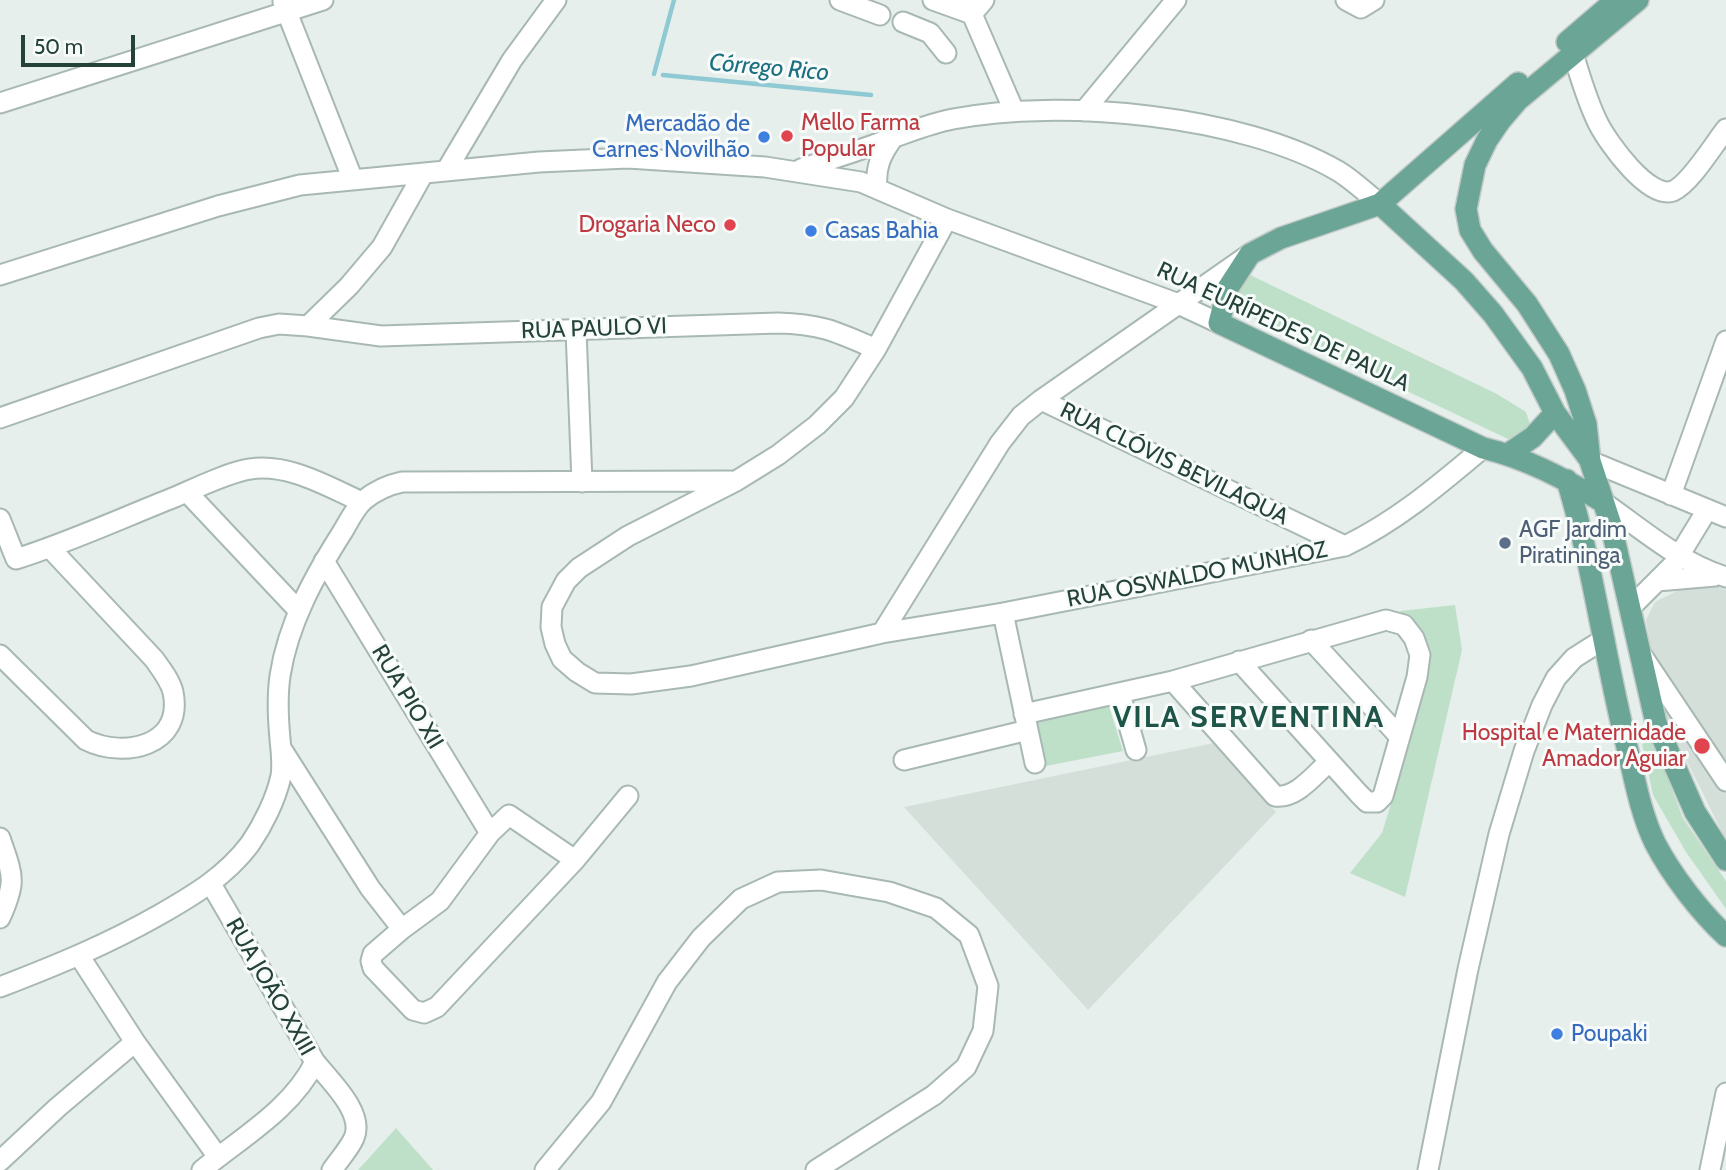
<!DOCTYPE html>
<meta charset="utf-8">
<style>
body{margin:0}
#map{position:relative;width:1726px;height:1170px;overflow:hidden;background:#e6efeb;font-family:Cabin,sans-serif}
canvas{display:block}
.scale{position:absolute;left:21px;top:35px;width:114px;height:32px;box-sizing:border-box;border:4px solid #24423a;border-top:0;padding-left:9px;font-size:21px;line-height:24px;white-space:nowrap;color:#24423a;-webkit-text-stroke:5px #f7fbf9;paint-order:stroke}
</style>
<div id="map">
<canvas width="1726" height="1170"></canvas>
<div class="scale">50 m</div>
</div>
<script>
const ctx = document.querySelector('canvas').getContext('2d');
ctx.lineJoin = 'round';
function paint(path, color) {
  ctx.fillStyle = color;
  ctx.fill(path, 'evenodd');
}
function trace(path, color, width, dash) {
  ctx.strokeStyle = color;
  ctx.lineWidth = width;
  ctx.lineCap = dash ? 'butt' : 'round';
  ctx.setLineDash(dash || []);
  ctx.stroke(path);
}
function write(font, color, halo, rows, align = 'center') {
  ctx.font = font + ' Cabin,sans-serif';
  ctx.lineWidth = 6;
  ctx.setLineDash([]);
  ctx.textBaseline = 'middle';
  ctx.strokeStyle = halo;
  ctx.fillStyle = color;
  for (const [text, x, y, turn = 0] of rows) {
    ctx.save();
    ctx.translate(x, y);
    ctx.rotate((+turn || 0) * Math.PI / 180);
    ctx.textAlign = isNaN(turn) ? turn : align;
    if (halo) ctx.strokeText(text, 0, 0);
    ctx.fillText(text, 0, 0);
    ctx.restore();
  }
}
const built = new Path2D(`
 M1709,584L1726,590V840L1661,709L1646,620L1655,602L1677,591Z
 M1214,743L1276,812L1088,1010L904,807Z`);
const green = new Path2D(`
 M1244,272L1497,394L1526,412L1531,427L1508,439L1232,308Z
 M1455,605L1462,650L1405,897L1350,873L1382,833L1408,749L1426,648L1400,611Z
 M1108,703L1123,751L1046,766L1034,719Z
 M1653,740L1683,818L1726,881V909L1686,852L1653,795L1642,744Z
 M396,1128L433,1170H358Z`);
const stream = new Path2D(`
 M654,74L674,0
 M663,75L871,95`);
const minor = new Path2D(`
 M840,0L880,15
 M933,0L972,14L984,0
 M968,0L972,14L1014,111
 M1346,0L1361,8L1374,0
 M283,2L353,180
 M903,22L930,33L946,53
 M1569,41C1578,68 1585,97 1598,123C1608,143 1649,200 1673,191C1690,184 1714,144 1726,129
 M0,103L323,0
 M1084,111L1176,0
 M801,169C831,159 862,150 892,138C912,131 932,123 953,119C1061,98 1242,115 1338,171C1353,180 1366,193 1380,204
 M446,171L512,60L556,0
 M877,188C875,168 881,154 893,138
 M947,219L876,349L844,398L817,425L778,455L736,481L628,536L579,568L566,581L552,607L551,627L555,644L562,659L577,672L595,683L631,684L691,676L882,633L1003,613L1345,546C1397,521 1439,485 1483,448
 M0,275L218,206L300,185L539,162L628,158L765,167L861,182L947,219L1176,303L1219,323
 M308,326L381,336L778,323C822,324 837,332 876,349
 M576,330L582,482
 M1041,400L1345,546
 M0,418L259,328L279,324L308,326L349,286L382,247L423,174
 M1590,461L1726,517
 M187,492L299,611
 M1671,495L1726,341
 M1603,502C1642,529 1680,563 1726,577
 M0,519L16,559C70,542 122,518 175,497C196,488 229,472 250,469C289,463 328,487 362,502
 M324,561L490,833
 M1657,581L1715,576
 M1630,608L1674,564L1707,510
 M1003,613L1035,763
 M882,633L1000,443L1021,416L1041,400L1250,254
 M1311,640L1399,736
 M1641,654L1726,781
 M0,655L86,740C124,759 184,746 173,692C170,680 161,669 154,659L50,548
 M1173,681L1275,796C1296,799 1314,775 1329,762
 M1120,694L1136,750
 M1024,714L1173,681L1386,620L1404,625L1414,638L1420,655L1417,677L1383,796L1377,802H1367L1359,794L1239,661
 M281,748L370,888L402,929
 M904,760L1028,730
 M0,838C13,876 17,881 0,918
 M575,860L509,815L490,833L440,901L402,929L373,954L371,961L373,968L413,1010L424,1013L437,1007L575,860L628,796
 M80,957L135,1042L218,1157
 M0,987C57,965 106,945 159,915C194,895 226,876 250,844C263,825 276,799 281,776C283,765 281,751 280,739C278,718 277,697 280,676C288,623 315,575 343,531C349,521 355,508 364,500C375,491 388,485 402,482L731,481
 M315,1062C330,1081 365,1113 354,1138C349,1149 339,1160 332,1170
 M0,1161L58,1107L135,1042
 M202,1170C242,1137 292,1109 315,1062L211,884
 M545,1170L601,1102L667,982L701,938L741,899L778,882L821,880L889,892L936,908L969,935L988,986L983,1031L966,1067L934,1095L816,1170
 M1428,1170L1468,969L1499,834L1524,751L1542,705L1556,678L1574,658L1604,639
 M1710,1170L1726,1093`);
const major = new Path2D(`
 M1638,0L1518,100L1500,121L1487,140L1475,165L1466,209L1470,230L1483,251L1527,304L1559,354L1575,390L1586,424L1590,461L1611,525L1656,723L1695,812L1726,860
 M1567,42L1616,0
 M1518,83L1380,204L1281,238L1250,254L1228,288L1219,323L1483,448C1526,458 1565,479 1603,502
 M1380,204L1464,281L1493,314L1532,368L1555,413L1590,460
 M1508,454L1533,437L1555,413
 M1567,480C1594,569 1605,661 1628,751C1635,781 1641,814 1655,843C1671,874 1700,912 1726,936`);
const markers = [
 [787,136,7,"#e0444e"],
 [764,137,7,"#3f7fe0"],
 [730,225,7,"#e0444e"],
 [811,231,7,"#3f7fe0"],
 [1505,543,7,"#5c6f8a"],
 [1702,746,9,"#e0444e"],
 [1557,1034,7,"#3f7fe0"]
];
const healthNames = [
 ["Mello Farma",801,123,"left"],
 ["Popular",801,149,"left"],
 ["Drogaria Neco",716,225],
 ["Hospital e Maternidade",1686,733],
 ["Amador Aguiar",1686,759]
];
const shopNames = [
 ["Mercadão de",750,124,"right"],
 ["Carnes Novilhão",750,150,"right"],
 ["Casas Bahia",825,231],
 ["Poupaki",1571,1034]
];
const streetNames = [
 ["RUA EURÍPEDES DE PAULA",1283,327,25],
 ["RUA PAULO VI",594,329,-2],
 ["RUA CLÓVIS BEVILAQUA",1174,464,26],
 ["RUA OSWALDO MUNHOZ",1197,575,-11],
 ["RUA PIO XII",407,697,59],
 ["RUA JOÃO XXIII",270,987,60]
];
const serviceNames = [
 ["AGF Jardim",1519,530],
 ["Piratininga",1519,556]
];
const waterNames = [
 ["Córrego Rico",769,68,5]
];
const districtNames = [
 ["VILA SERVENTINA",1249,718]
];
paint(built, '#d4dfda');
paint(green, '#bfe0c8');
trace(stream, '#8ec9d4', 4.5);
trace(minor, '#a8b8b2', 23);
trace(major, '#c2cac8', 24);
trace(minor, '#fff', 19);
trace(major, '#6aa596', 21);
for (const [x, y, r, color] of markers) {
  const dot = new Path2D();
  dot.arc(x, y, r, 0, 2 * Math.PI);
  ctx.fillStyle = color;
  ctx.fill(dot);
  trace(dot, '#f7fbf9', 2.5);
}
write('23px', '#be3a42', '#f7fbf9', healthNames, 'right');
write('23px', '#366cbe', '#f7fbf9', shopNames, 'left');
write('23px', '#24423a', '#f7fbf9', streetNames);
write('23px', '#4e5e75', '#f7fbf9', serviceNames, 'left');
write('italic 24px', '#1c6f80', '#f7fbf9', waterNames);
ctx.letterSpacing = '2px';
write('bold 30px', '#1f5548', '#f7fbf9', districtNames);
ctx.letterSpacing = '0px';
</script>
